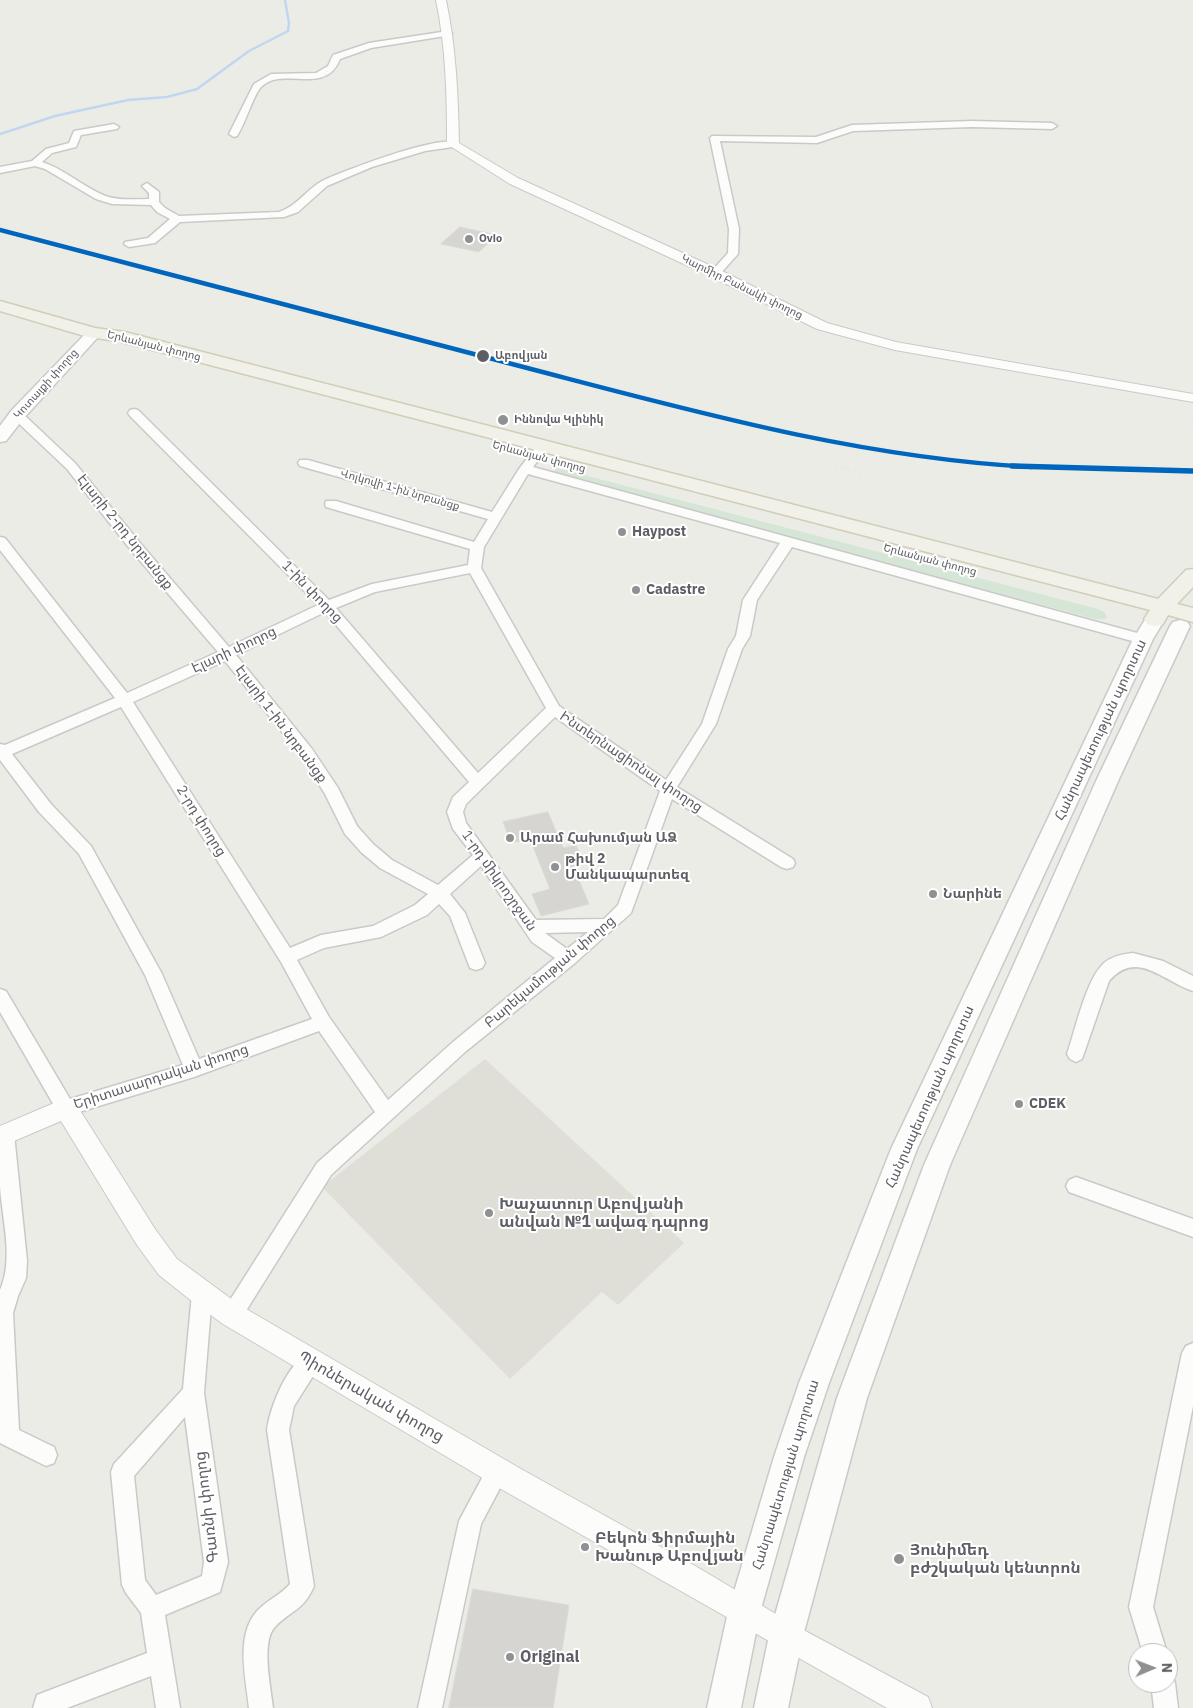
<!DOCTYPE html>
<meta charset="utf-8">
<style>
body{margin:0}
#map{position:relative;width:1193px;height:1708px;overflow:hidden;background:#ecece7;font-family:"IBM Plex Sans",sans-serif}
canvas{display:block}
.north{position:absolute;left:1128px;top:1643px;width:50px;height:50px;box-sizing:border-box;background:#fff;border:1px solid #bebfc1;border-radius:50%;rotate:89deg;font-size:14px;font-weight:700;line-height:20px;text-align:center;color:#5d5f64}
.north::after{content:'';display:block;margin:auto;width:18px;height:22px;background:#8f9092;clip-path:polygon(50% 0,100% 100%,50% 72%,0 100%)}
</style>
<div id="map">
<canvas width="1193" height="1708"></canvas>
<div class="north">N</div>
</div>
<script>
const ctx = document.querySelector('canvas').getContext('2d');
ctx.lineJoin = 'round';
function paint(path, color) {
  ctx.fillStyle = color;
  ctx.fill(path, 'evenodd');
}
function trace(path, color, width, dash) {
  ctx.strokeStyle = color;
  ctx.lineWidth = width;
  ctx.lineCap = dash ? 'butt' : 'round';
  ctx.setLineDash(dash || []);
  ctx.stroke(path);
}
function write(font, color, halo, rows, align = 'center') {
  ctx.font = font + ' "IBM Plex Sans","Noto Sans Armenian",sans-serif';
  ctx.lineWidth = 4;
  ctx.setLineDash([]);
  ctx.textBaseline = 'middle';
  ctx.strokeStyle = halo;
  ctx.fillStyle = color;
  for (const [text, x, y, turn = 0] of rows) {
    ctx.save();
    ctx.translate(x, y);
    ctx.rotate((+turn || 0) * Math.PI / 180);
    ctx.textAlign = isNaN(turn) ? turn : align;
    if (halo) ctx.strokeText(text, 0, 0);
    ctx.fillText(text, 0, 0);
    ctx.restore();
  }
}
const education = new Path2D(`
 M485,1059L684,1243L618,1305L602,1292L510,1379L322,1187Z`);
const green = new Path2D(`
 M557,468L1098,609L1104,612L1107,617L1105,619H1095L559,478L552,473Z`);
const stream = new Path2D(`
 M0,134L55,116L128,100L167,97L197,89L249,51L288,31L289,23L285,0`);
const building = new Path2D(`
 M460,227L497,235L479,252L441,244Z
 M548,812L563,848L576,845L584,864L573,866L589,904L541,916L532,894L550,889L530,839L511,843L503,822Z
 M473,1589L569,1605L553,1708H449Z`);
const minor = new Path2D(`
 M448,31L452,33L451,35L371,48L340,59C325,97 283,65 261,87C253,96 245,124 237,136L234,137L229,134L254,84L271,74L316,73L328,66L333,55L369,43Z
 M972,121L1052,123L1057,126L1052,129L972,127L853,131L817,143L720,141L739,229L738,254L719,275H711L710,273L728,253L729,229L710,138L712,136L816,137L852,125Z
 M114,124L119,127L117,129L81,135L76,147L52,153L42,162C64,169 82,186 103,195C117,201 134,199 149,199V193L142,186L147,183L159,192V202L165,208L179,216L279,212C297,206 306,190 322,181C341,172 444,132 458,144L453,147L425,151L372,167L327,186L298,212L284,217L180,222L155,243L129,247L124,244L125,242L148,238L170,219L157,212L151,205L112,204L96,199L45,169L35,166L0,173V167L32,161L46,149L69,143L74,131Z
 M134,409L138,410L329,600L372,584L468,565L470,549L326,507L325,504L326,501H336L474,542L488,519L300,466L298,463L300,460H308L492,512L519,469L538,444L542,443L548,447L533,467L1148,636L1150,639L1148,642L1143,644L792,547L757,600L750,636L742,649L716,724L677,787L793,859L795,863L793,867L787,869L781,867L672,799L631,913L575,963L465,1052L331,1175L239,1322L232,1325L225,1322L222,1315L225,1308L317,1163L375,1112L319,1031L194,1077L66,1116L59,1114L0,1012V989L6,991L70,1099L183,1065L145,975L79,854L39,812L0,760V744L5,745L115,698L0,550V537L5,538L127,693L218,652L130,549L67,469L13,418L11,415L13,412H21L75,463L140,543L229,647L318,605L130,416L128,413L130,410ZM528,474L780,543L743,600L736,636L728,649L702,724L666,780L559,706L481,568L484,547ZM470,573L546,708L478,773L336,608L375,592ZM325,612L469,782L453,797L447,812L453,829L473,855L438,885L392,860L373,844L357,826L338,788L312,749L236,655ZM225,661L302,757L325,794L345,834L361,852L380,868L428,894L415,905L373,926L321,935L290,948L133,702ZM121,707L281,962L312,1019L199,1059L162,974L91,846L51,804L12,754ZM555,717L660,791L618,905L604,919L536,920L466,823L463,812L466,804ZM481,866L532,942L555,958L453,1042L388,1100L329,1017L297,960L324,948L381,937L427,915L439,904L450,916L470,968L476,970L482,968L485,963L465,913L450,894ZM588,932L567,949L545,933Z
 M1133,953L1163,961L1193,976V991C1162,981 1137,949 1109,981L1082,1059L1076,1062L1070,1059L1067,1054C1075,1031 1086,979 1104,963C1112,956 1123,954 1133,953Z
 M5,1126L12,1128L14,1134L27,1261L26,1278L18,1296L13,1313L19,1430L54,1447L57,1455L54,1463L46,1466L0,1443V1290C14,1259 2,1219 0,1186C0,1167 0,1147 0,1128Z
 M1076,1177L1193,1219V1237L1069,1192L1066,1186L1069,1180Z
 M202,1284L209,1287L212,1294L204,1393L228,1562L220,1592L165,1615L180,1708H156L151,1676L67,1708H33L37,1695L147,1653L141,1613L126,1593L122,1585L111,1472L114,1464L183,1389L192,1294L195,1287ZM185,1417L204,1562L202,1576L156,1595L145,1580L134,1476Z
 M1193,1343V1406L1153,1607L1167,1653H1143L1129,1607L1182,1353L1186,1346Z
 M311,1352L318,1355L322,1362L294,1406L289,1430L314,1586C303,1612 290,1610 274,1628C261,1643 271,1689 273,1708H249C246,1678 235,1636 257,1611C267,1600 281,1595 290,1584L267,1430C270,1407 288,1361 311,1352Z
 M498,1460L506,1463L509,1471L481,1524L442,1708H418L459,1521L490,1463Z
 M1168,1673L1172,1674L1175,1683L1178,1708H1154L1151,1683H1168Z`);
const tertiary = new Path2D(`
 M436,0H446C456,47 458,94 459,143L518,178L720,270L827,323L896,342L1193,394V402L895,350L817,329L710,276L510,184L447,144C447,95 446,48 436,0Z
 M66,1098L74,1101L155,1229L177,1259L241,1306L521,1469L697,1567L796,1626L928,1697L932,1708H887L501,1489L223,1324L193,1302L159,1275L137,1245L61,1121L0,1147V1126Z`);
const secondary = new Path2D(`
 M94,328L99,330L102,333L99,336L23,419L6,441L0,442V426L11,411L89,330Z
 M1155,613L1162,615L1165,619L1153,639L917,1149L829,1383L804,1457L760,1612L741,1708H707L728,1612L774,1457L799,1383L891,1149L1133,639L1148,615Z
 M1180,620L1187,622L1190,626L1119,779L950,1165L867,1398L803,1636L788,1708H754L769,1636L837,1398L924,1165L1097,779L1170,626L1173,622Z`);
const primary = new Path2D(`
 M0,301L95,328L125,332L1158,599L1186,570L1193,569V587L1177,604L1193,608V622L1168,615L1163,624L1155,626L1147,624L1144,619L1150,610L118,341L88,337L0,311Z`);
const railFar2 = new Path2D(`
 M273,208L354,0`);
const railFar1 = new Path2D(`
 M273,206L269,227L272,243L279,256L308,285L358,312L396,324L494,339L569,341L654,336L804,341L1033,390L1193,419
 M0,225L79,244
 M68,248L179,272L364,320
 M463,329L509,325L708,297
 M529,334L700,321
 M422,335C572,375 721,420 874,445C980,462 1086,464 1193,465
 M557,347L655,356L706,364L843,396L1027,428
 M646,361L841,404
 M616,397L731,439L840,467`);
const rail = new Path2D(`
 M835,466L871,475
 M1185,475L1193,474`);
const rail1Far1 = new Path2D(`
 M0,230C177,276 354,323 531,369C696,412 861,458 1032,467`);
const rail1 = new Path2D(`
 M1012,466L1193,471`);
const markers = [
 [469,239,5,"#8f9092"],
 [483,356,7,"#5d5f64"],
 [503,420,6,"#8f9092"],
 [622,532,5,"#8f9092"],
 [636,590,5,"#8f9092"],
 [510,838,5,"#8f9092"],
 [555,867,5,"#8f9092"],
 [933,894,5,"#8f9092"],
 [1019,1104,5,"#8f9092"],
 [489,1213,5,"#8f9092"],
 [585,1547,5,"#8f9092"],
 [899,1559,6,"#8f9092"],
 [510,1657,5,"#8f9092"]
];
const farPoinames = [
 ["Ovio",479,239],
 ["Իննովա Կլինիկ",514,420]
];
const farStreetnames = [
 ["Կարմիր Բանակի փողոց",742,287,26],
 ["Երևանյան փողոց",154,346,14],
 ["Կոտայքի փողոց",46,384,-48],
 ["Երևանյան փողոց",539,457,15],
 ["Վոլկովի 1-ին նրբանցք",400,490,16],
 ["Երևանյան փողոց",930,560,15]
];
const farStopnames = [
 ["Աբովյան",495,356]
];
const streetNames = [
 ["Էլարի 2-րդ նրբանցք",125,532,51],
 ["1-ին փողոց",312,592,46],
 ["Էլարի փողոց",234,650,-25],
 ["Էլարի 1-ին նրբանցք",281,724,53],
 ["Հանրապետության պողոտա",1101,730,-65],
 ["Ինտերնացիոնալ փողոց",631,762,34],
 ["2-րդ փողոց",201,821,58],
 ["1-րդ միկրոշրջան",499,881,55],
 ["Բարեկամության փողոց",550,972,-40],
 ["Երիտասարդական փողոց",161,1077,-18],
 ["Հանրապետության պողոտա",930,1097,-66],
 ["Հանրապետության պողոտա",786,1475,-73]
];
const poiNames = [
 ["Haypost",632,532],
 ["Cadastre",646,590],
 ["Արամ Հախումյան ԱՁ",520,838],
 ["թիվ 2",565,859],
 ["Մանկապարտեզ",565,875],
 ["Նարինե",943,894],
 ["CDEK",1029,1104]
];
const nearPoinames = [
 ["Խաչատուր Աբովյանի",499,1204],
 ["անվան №1 ավագ դպրոց",499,1222],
 ["Բեկոն Ֆիրմային",595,1538],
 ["Խանութ Աբովյան",595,1556],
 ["Յունիմեդ",910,1550],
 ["բժշկական կենտրոն",910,1568],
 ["Original",520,1657]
];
const nearStreetnames = [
 ["Պիոներական փողոց",371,1397,30],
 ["Գառնի փողոց",207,1507,-97]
];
paint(education, '#dfded7');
paint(green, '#d6e6d6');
trace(stream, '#c0d6f1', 2.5);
paint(building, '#d6d5d2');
trace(building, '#dbdad6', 1);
trace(minor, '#c9c9c9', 3);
trace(tertiary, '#c9c9c9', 2);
trace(secondary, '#c9caca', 3);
trace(primary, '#d1ceb8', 3);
paint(minor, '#fcfcfb');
paint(tertiary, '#fcfcfb');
paint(secondary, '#fcfcfb');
paint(primary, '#f1f1e9');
trace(railFar2, '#e3e4e3', 2, [0.5, 3]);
trace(railFar1, '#e3e4e3', 2.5, [0.5, 4.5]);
trace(rail, '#e3e4e3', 3, [1, 5.5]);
trace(rail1Far1, '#0065bd', 4.5);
trace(rail1, '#0065bd', 5.5);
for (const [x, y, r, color] of markers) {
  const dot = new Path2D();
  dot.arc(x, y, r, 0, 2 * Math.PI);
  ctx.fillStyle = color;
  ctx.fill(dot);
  trace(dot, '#fff', 2);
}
write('bold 11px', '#5d5f64', '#fff', farPoinames, 'left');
write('11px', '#5d5f64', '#fff', farStreetnames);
write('bold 11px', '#5d5f64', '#fff', farStopnames, 'left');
write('14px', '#5d5f64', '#fff', streetNames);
write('bold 14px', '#5d5f64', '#fff', poiNames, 'left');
write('bold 16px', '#5d5f64', '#fff', nearPoinames, 'left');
write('16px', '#5d5f64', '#fff', nearStreetnames);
</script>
